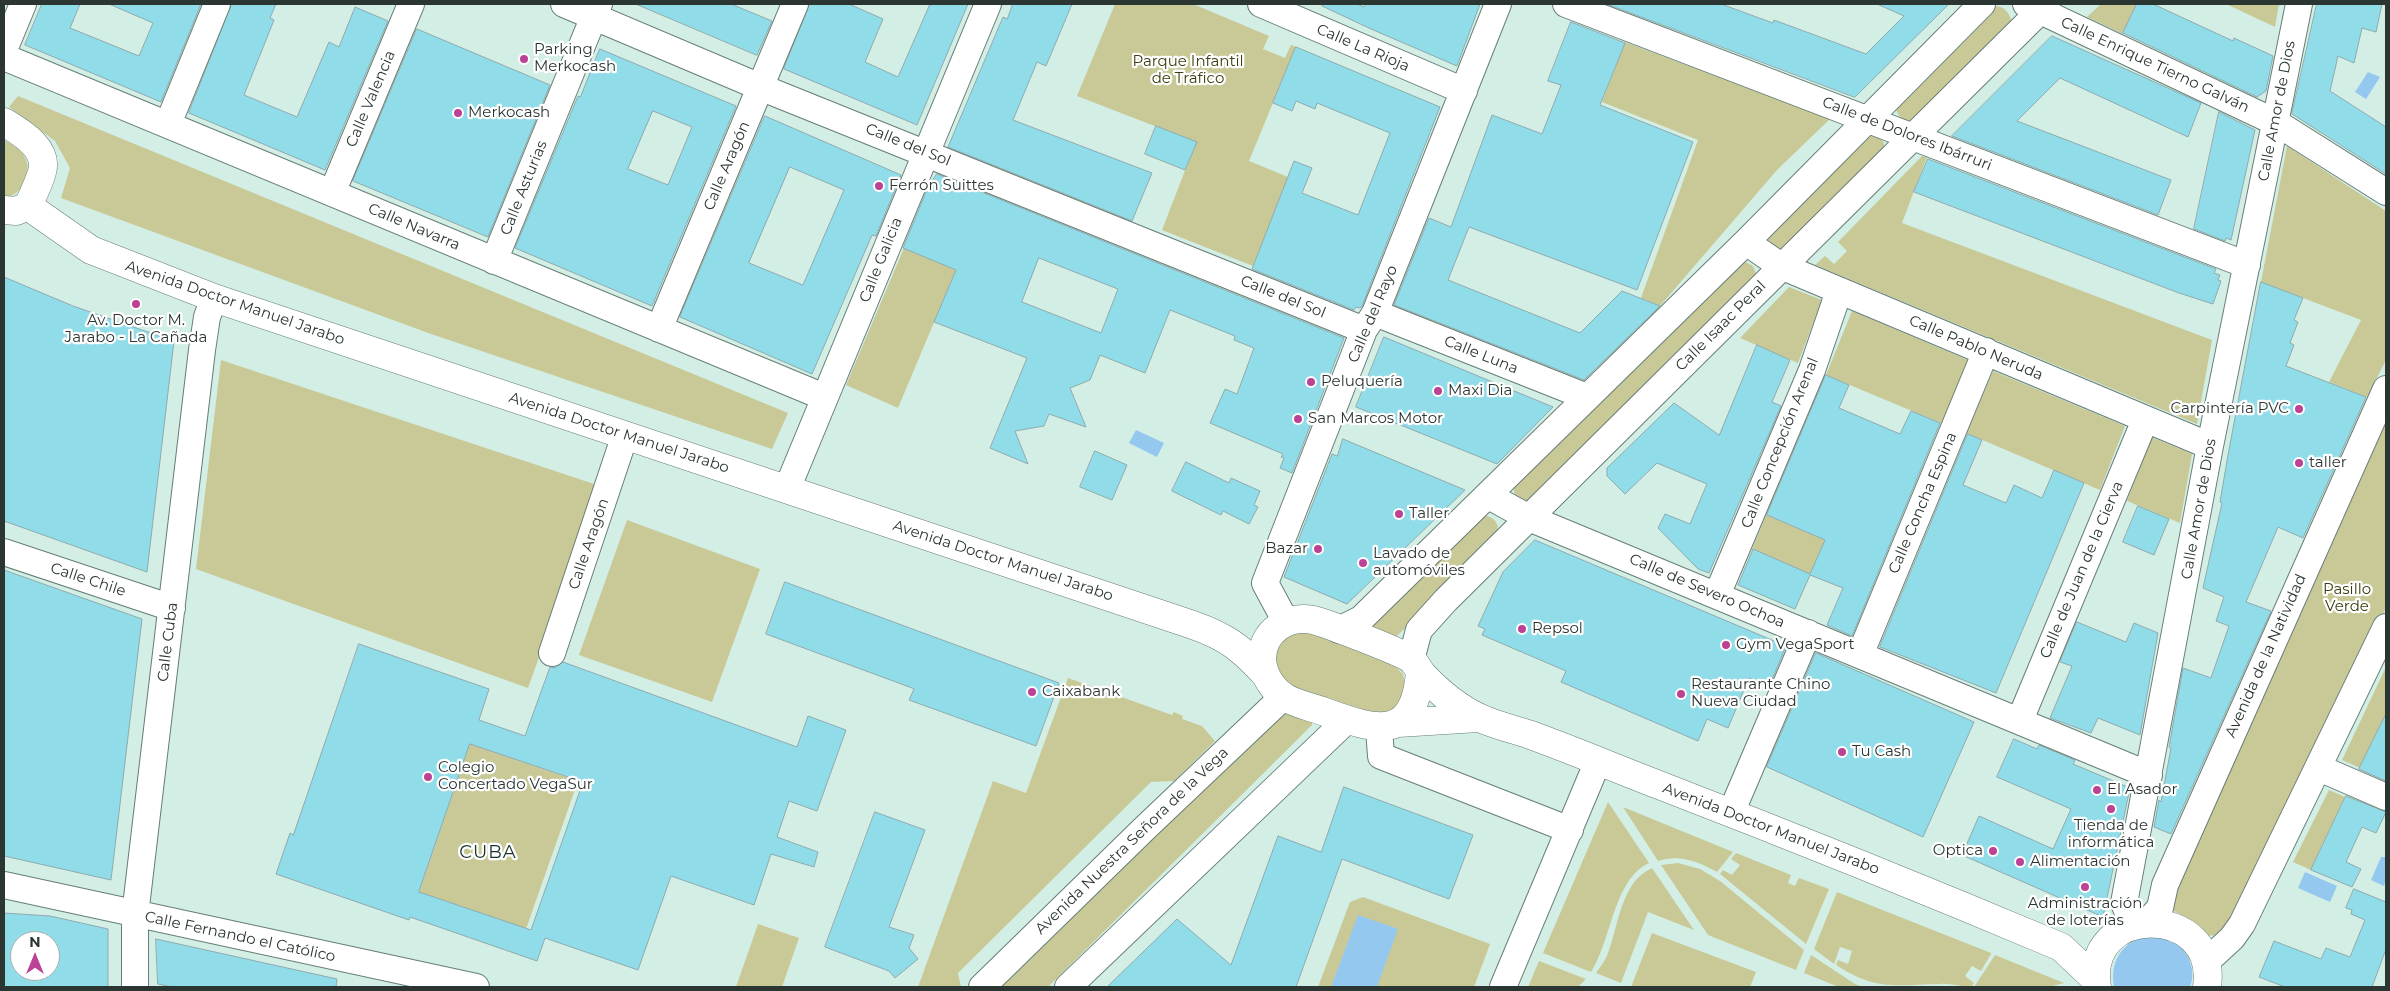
<!DOCTYPE html>
<meta charset="utf-8">
<style>
body{margin:0}
#map{position:relative;width:2390px;height:991px;overflow:hidden;background:#d3eee5;font-family:Montserrat,sans-serif}
canvas{display:block}
.frame{position:absolute;inset:0;border:5px solid #2b3632;pointer-events:none}
.north{position:absolute;left:10px;top:931px;width:50px;height:50px;box-sizing:border-box;background:#fff;border:1px solid #aaafad;border-radius:50%;rotate:0deg;font-size:14px;font-weight:700;line-height:20px;text-align:center;color:#2b3632}
.north::after{content:'';display:block;margin:auto;width:18px;height:22px;background:#bb4295;clip-path:polygon(50% 0,100% 100%,50% 72%,0 100%)}
</style>
<div id="map">
<canvas width="2390" height="991"></canvas>
<div class="frame"></div>
<div class="north">N</div>
</div>
<script>
const ctx = document.querySelector('canvas').getContext('2d');
ctx.lineJoin = 'round';
function paint(path, color) {
  ctx.fillStyle = color;
  ctx.fill(path, 'evenodd');
}
function trace(path, color, width, dash) {
  ctx.strokeStyle = color;
  ctx.lineWidth = width;
  ctx.lineCap = dash ? 'butt' : 'round';
  ctx.setLineDash(dash || []);
  ctx.stroke(path);
}
function write(font, color, halo, rows, align = 'center') {
  ctx.font = font + ' Montserrat,sans-serif';
  ctx.lineWidth = 4.5;
  ctx.setLineDash([]);
  ctx.textBaseline = 'middle';
  ctx.strokeStyle = halo;
  ctx.fillStyle = color;
  for (const [text, x, y, turn = 0] of rows) {
    ctx.save();
    ctx.translate(x, y);
    ctx.rotate((+turn || 0) * Math.PI / 180);
    ctx.textAlign = isNaN(turn) ? turn : align;
    if (halo) ctx.strokeText(text, 0, 0);
    ctx.fillText(text, 0, 0);
    ctx.restore();
  }
}
const green = new Path2D(`
 M1115,4H1193L1269,36L1263,49L1285,58L1291,45L1296,47L1249,161L1288,177L1253,266L1162,230L1196,142L1077,96Z
 M2101,4H2137L2123,34L2087,17Z
 M2226,4H2279L2275,27Z
 M1994,6C2005,6 2010,13 2012,24L1911,122L1901,119L1895,108Z
 M1625,42L1830,119L1777,170L1660,306L1641,298L1698,140L1602,102Z
 M18,96L788,413L772,449L431,334L61,198L70,168L55,141L9,107Z
 M1865,133L1880,137L1884,143V150L1787,250H1777L1766,241V232Z
 M4,140C11,144 19,148 23,154C35,172 23,195 4,198Z
 M2287,146L2386,211V360L2367,397L2329,382L2361,320L2261,282Z
 M1922,156L1927,157L1902,223L2212,340L2197,424L1815,265L1825,256L1834,264L1847,251L1838,242Z
 M904,248L956,270L898,408L846,385Z
 M1744,261L1753,266L1756,274L1530,504L1515,496L1513,486Z
 M1789,287L1822,300L1798,363L1740,338Z
 M1852,311L1970,361L1943,424L1826,375Z
 M221,360L600,486L528,688L196,569Z
 M1993,371L2125,426L2100,490L1966,433Z
 M2386,412V608L2236,919L2215,935L2207,936L2190,920L2167,907Z
 M2151,437L2192,454L2180,523L2127,501Z
 M1482,515C1495,516 1501,525 1497,538L1396,637L1373,635L1368,622Z
 M1766,515L1825,540L1810,574L1752,549Z
 M627,520L760,569L712,702L579,655Z
 M1294,632H1308L1393,664L1403,674L1405,687L1401,702L1389,713L1370,714L1293,687L1277,675C1274,650 1272,647 1294,632Z
 M2386,667V714L2360,768L2342,760Z
 M1068,678L1172,715L1174,712L1183,716L1182,719L1202,726L1215,741L1174,781L1151,782L958,973L961,987H918L993,781L1026,793Z
 M1278,710L1312,722V725L1048,987H998Z
 M470,744L578,781L526,929L419,892Z
 M2329,790L2345,797L2311,870L2293,862Z
 M1608,802L1649,863C1613,880 1612,940 1591,972L1543,953Z
 M1623,807L1733,852L1717,872C1699,862 1679,854 1658,861Z
 M1736,853L1791,875L1788,883L1795,886L1799,878L1829,889L1806,944L1720,874L1723,870L1732,875L1740,865L1731,859Z
 M1678,863L1700,869L1720,881L1804,950L1796,970L1708,935L1661,865Z
 M1652,868L1694,930L1648,912L1621,983L1596,973C1600,967 1606,960 1608,953C1619,924 1621,882 1652,868Z
 M1837,892L1991,953V954L1981,971L1972,966L1965,976L1974,983L1971,987C1961,987 1951,983 1940,984C1895,985 1876,991 1836,965L1838,960L1848,964L1852,951L1840,947L1834,964L1814,949Z
 M1363,897L1490,944L1474,987H1318L1350,902Z
 M758,924L799,938L782,987H736Z
 M1652,933L1756,972L1750,987H1631Z
 M1811,955L1855,984L1863,987H1839L1804,973Z
 M1995,955L2064,983L2049,987H1974Z
 M1539,961L1586,979L1578,987H1528Z`);
const water = new Path2D(`
 M2368,72L2380,77L2366,99L2355,92Z
 M1136,430L1164,443L1157,457L1129,443Z
 M2381,857H2386V880L2384,886L2371,880Z
 M2305,872L2337,886L2330,902L2298,888Z
 M1358,915L1398,929L1377,987H1331Z
 M2144,936C2152,937 2164,937 2171,940C2188,949 2197,970 2190,987H2114C2110,962 2120,945 2144,936Z`);
const building = new Path2D(`
 M42,4H80L70,28L139,56L153,23L109,4H201L161,102L25,45Z
 M232,4H276L270,18L274,20L244,95L297,117L329,42L339,47L355,7L388,21L325,170L189,113Z
 M636,4H731L772,21L757,55Z
 M810,4H849L883,19L865,62L898,77L930,4H968L917,125L784,69Z
 M1013,4H1072L1046,66L1037,62L1013,120L1152,173L1132,221L948,147L1003,17L1007,19Z
 M1323,4H1357L1364,7L1366,4H1480L1457,66L1371,29L1322,6Z
 M1607,4H1721L1773,23L1774,20L1866,54L1904,16L1877,4H1949L1855,97Z
 M2137,4H2153L2233,41L2234,38L2273,56L2266,91L2257,97L2123,33Z
 M2317,4H2382L2376,32L2362,28L2354,63L2338,56L2330,91L2386,127V174L2292,114Z
 M1571,22L1625,43L1600,105L1693,142L1637,290L1469,227L1448,280L1580,333L1622,291L1660,306L1584,380L1394,305L1429,218L1451,227L1492,115L1542,134L1561,85L1548,81Z
 M417,29L550,85L488,237L353,181Z
 M2052,36L2201,103L2188,137L2060,78L2017,121L2171,180L2158,215L1952,136Z
 M1296,47L1440,107L1362,306L1360,308L1356,307L1354,310L1252,269L1294,161L1312,168L1302,193L1358,215L1390,133L1317,103L1315,109L1296,101L1292,111L1273,103Z
 M600,49L736,106L652,306L515,248L578,96L580,97ZM653,111L692,127L668,185L628,169Z
 M2219,112L2255,130L2231,240L2226,238L2225,241L2194,229Z
 M765,116L901,175L876,236L872,235L812,374L680,317ZM790,167L844,190L803,285L749,263Z
 M1156,126L1197,142L1185,170L1145,154Z
 M1928,159L2216,269L2214,273L2220,275L2218,280L2221,281L2213,304L2179,293L1914,192Z
 M937,174L1344,338L1292,473L1280,468L1284,458L1281,457L1283,454L1210,423L1225,389L1237,394L1254,348L1234,340L1235,336L1170,310L1145,373L1100,355L1090,380L1070,388L1086,427L1049,414L1044,426L1015,431L1028,464L990,448L1027,358L934,322L956,270L903,248L928,187ZM1039,258L1118,289L1101,333L1022,302Z
 M4,277L73,306L174,341L147,572L4,521Z
 M2261,282L2303,298L2294,320L2298,322L2290,343L2294,345L2286,366L2366,397L2303,538L2278,527L2246,602L2271,611L2171,834L2154,827L2159,800L2161,802L2171,748L2169,747L2183,668L2211,678L2229,626L2216,621L2224,597L2203,588L2222,503L2220,502L2228,455Z
 M1384,337L1553,407L1497,464L1356,407Z
 M1757,345L1790,360L1772,402L1781,406L1709,573L1698,569L1658,528L1665,514L1690,524L1707,484L1657,463L1625,494L1607,476V468L1674,403L1719,435Z
 M1826,375L1849,385L1839,408L1900,434L1911,411L1940,423L1852,636L1827,625L1843,588L1810,575L1795,609L1738,585L1753,549L1810,574L1825,540L1767,515Z
 M1968,434L1982,440L1963,485L2006,503L2014,485L2042,498L2054,470L2084,483L1996,693L1880,647Z
 M1343,439L1465,490L1347,604L1284,577L1332,454L1337,456Z
 M1095,451L1127,465L1112,500L1080,487Z
 M1186,462L1229,483L1231,478L1260,491L1254,505L1258,507L1249,524L1223,511L1221,515L1172,491Z
 M2138,506L2169,519L2154,555L2123,542Z
 M1535,540L1786,646L1769,687L1749,678L1728,728L1707,719L1698,741L1561,682L1566,671L1482,635L1485,629L1478,626L1503,572Z
 M4,570L142,619L111,880L4,856Z
 M785,582L1059,683L1036,746L909,700L914,689L912,688L766,634Z
 M2077,622L2126,642L2134,623L2158,633L2140,735L2098,718L2091,733L2050,718L2072,666L2060,662Z
 M359,644L489,689L479,720L525,736L550,667L555,668L563,662L797,747L808,716L846,730L817,811L789,801L777,837L818,852L814,867L771,854L754,905L671,876L638,970L545,938L537,961L410,917L409,920L276,874L290,833L293,835ZM470,744L583,782L531,930L419,892Z
 M1816,653L1974,722L1923,837L1767,767Z
 M2386,714V781L2359,769Z
 M2014,739L2037,749L2039,745L2075,760L2073,764L2130,788L2103,917L1962,855L1979,816L2053,849L2071,809L1997,777Z
 M1344,787L1473,835L1449,899L1342,859L1296,987H1107L1177,919L1231,965L1278,836L1321,852Z
 M2346,796L2386,812L2376,833L2362,827L2346,862L2361,869L2352,887L2311,870Z
 M875,812L925,830L889,927L914,935L909,948L918,959L895,978L889,971L825,947Z
 M2354,889L2386,902V949L2372,987H2285L2259,977L2274,941L2321,959L2326,948L2350,957L2365,920L2351,914L2352,910L2346,908Z
 M4,913L50,916L108,929V987H4ZM20,941H50V971H20Z
 M156,939L337,979L336,987H172L158,984Z`);
const street = new Path2D(`
 M564,4L760,87L1364,330
 M1261,4L1464,91
 M1566,4L2247,265
 M2026,4L2275,122L2386,192
 M4,50L23,4
 M4,57L824,397
 M168,124L217,4
 M332,193L411,4
 M1746,242L1781,266L2210,446
 M494,261L599,4
 M1375,313L1587,397
 M659,329L795,4
 M787,489L988,4
 M1489,496L1529,518L2149,775
 M4,552L172,608
 M1717,595L1812,370L1839,291
 M1286,622L1265,583L1364,330L1375,313L1498,4
 M1339,630L1361,619L1746,242L1982,4
 M552,653L625,435
 M1860,655L1986,351
 M1411,660L1419,630L1446,600L2047,4
 M2020,720L2145,420
 M1379,728L1381,756L1570,830
 M2319,768L2386,797
 M1731,813L1808,633
 M4,885L476,987
 M2147,922L2160,908L2165,885L2386,389
 M2133,925L2124,903L2210,446L2299,4
 M2206,962L2232,938L2242,924L2386,627
 M135,987V915L202,350L207,317L214,298
 M982,987L1145,828L1283,697
 M1068,987L1347,720
 M1503,987L1598,761`);
const secondary = new Path2D(`
 M4,122C20,132 49,148 42,172C39,183 33,195 28,206L16,211L4,210
 M28,206L91,250L214,298L1193,625C1227,637 1241,648 1265,674
 M1420,671C1415,742 1377,731 1325,712C1312,707 1294,704 1283,696C1271,688 1262,672 1262,658C1263,631 1287,615 1313,620C1326,623 1404,653 1412,660C1416,664 1419,670 1422,674C1438,691 1458,708 1480,718C1495,725 1512,729 1528,734C1572,750 1615,768 1659,785C1794,837 1928,891 2061,947L2095,979
 M1398,723L1478,718
 M2097,987C2083,903 2219,902 2207,987`);
const markers = [
 [524,59,5,"#bb4295"],
 [458,113,5,"#bb4295"],
 [879,186,5,"#bb4295"],
 [136,304,5,"#bb4295"],
 [1311,382,5,"#bb4295"],
 [1438,391,5,"#bb4295"],
 [2299,409,5,"#bb4295"],
 [1298,419,5,"#bb4295"],
 [2299,463,5,"#bb4295"],
 [1399,514,5,"#bb4295"],
 [1318,549,5,"#bb4295"],
 [1363,563,5,"#bb4295"],
 [1522,629,5,"#bb4295"],
 [1726,645,5,"#bb4295"],
 [1032,692,5,"#bb4295"],
 [1681,694,5,"#bb4295"],
 [1842,752,5,"#bb4295"],
 [428,777,5,"#bb4295"],
 [2097,790,5,"#bb4295"],
 [2111,809,5,"#bb4295"],
 [1993,851,5,"#bb4295"],
 [2020,862,5,"#bb4295"],
 [2085,887,5,"#bb4295"]
];
const streetNames = [
 ["Calle La Rioja",1363,48,23],
 ["Calle Enrique Tierno Galván",2155,65,25],
 ["Calle Valencia",371,99,-67],
 ["Calle Amor de Dios",2277,111,-79],
 ["Calle de Dolores Ibárruri",1907,134,21],
 ["Calle del Sol",908,145,22],
 ["Calle Aragón",727,166,-67],
 ["Calle Asturias",524,188,-68],
 ["Calle Navarra",414,227,23],
 ["Calle Galicia",881,260,-68],
 ["Calle del Sol",1283,297,22],
 ["Avenida Doctor Manuel Jarabo",235,303,19],
 ["Calle del Rayo",1373,314,-67],
 ["Calle Isaac Peral",1721,326,-45],
 ["Calle Pablo Neruda",1976,348,23],
 ["Calle Luna",1481,355,22],
 ["Avenida Doctor Manuel Jarabo",619,433,18],
 ["Calle Concepción Arenal",1780,443,-68],
 ["Calle Concha Espina",1923,503,-67],
 ["Calle Amor de Dios",2199,509,-80],
 ["Calle Aragón",589,544,-71],
 ["Avenida Doctor Manuel Jarabo",1003,561,18],
 ["Calle de Juan de la Cierva",2082,570,-67],
 ["Calle Chile",88,580,18],
 ["Calle de Severo Ochoa",1707,591,23],
 ["Calle Cuba",168,642,-83],
 ["Avenida de la Natividad",2266,656,-66],
 ["Avenida Doctor Manuel Jarabo",1771,829,21],
 ["Avenida Nuestra Señora de la Vega",1132,841,-44],
 ["Calle Fernando el Católico",240,937,12]
];
const poiNames = [
 ["Parking",534,50],
 ["Merkocash",534,67],
 ["Merkocash",468,113],
 ["Ferrón Suittes",889,186],
 ["Av. Doctor M.",136,321,"center"],
 ["Jarabo - La Cañada",136,338,"center"],
 ["Peluquería",1321,382],
 ["Maxi Dia",1448,391],
 ["Carpintería PVC",2289,409,"right"],
 ["San Marcos Motor",1308,419],
 ["taller",2309,463],
 ["Taller",1409,514],
 ["Bazar",1308,549,"right"],
 ["Lavado de",1373,554],
 ["automóviles",1373,571],
 ["Repsol",1532,629],
 ["Gym VegaSport",1736,645],
 ["Restaurante Chino",1691,685],
 ["Nueva Ciudad",1691,702],
 ["Caixabank",1042,692],
 ["Tu Cash",1852,752],
 ["Colegio",438,768],
 ["Concertado VegaSur",438,785],
 ["El Asador",2107,790],
 ["Tienda de",2111,826,"center"],
 ["informática",2111,843,"center"],
 ["Optica",1983,851,"right"],
 ["Alimentación",2030,862],
 ["Administración",2085,904,"center"],
 ["de loterías",2085,921,"center"]
];
const parkNames = [
 ["Parque Infantil",1188,62],
 ["de Tráfico",1188,79],
 ["Pasillo",2347,590],
 ["Verde",2347,607]
];
const quarterNames = [
 ["CUBA",488,853]
];
paint(green, '#c9c997');
paint(water, '#95c8ef');
paint(building, '#90dce8');
trace(building, '#8faaae', 1);
trace(street, '#667e77', 28);
trace(secondary, '#667e77', 29);
trace(street, '#fff', 26);
trace(secondary, '#fff', 28);
for (const [x, y, r, color] of markers) {
  const dot = new Path2D();
  dot.arc(x, y, r, 0, 2 * Math.PI);
  ctx.fillStyle = color;
  ctx.fill(dot);
  trace(dot, '#fff', 2);
}
write('15px', '#2b3632', '#fff', streetNames);
write('15px', '#2b3632', '#fff', poiNames, 'left');
write('15px', '#3e3d0f', '#fff', parkNames);
ctx.letterSpacing = '1px';
write('18px', '#1c322c', '#fff', quarterNames);
ctx.letterSpacing = '0px';
</script>
